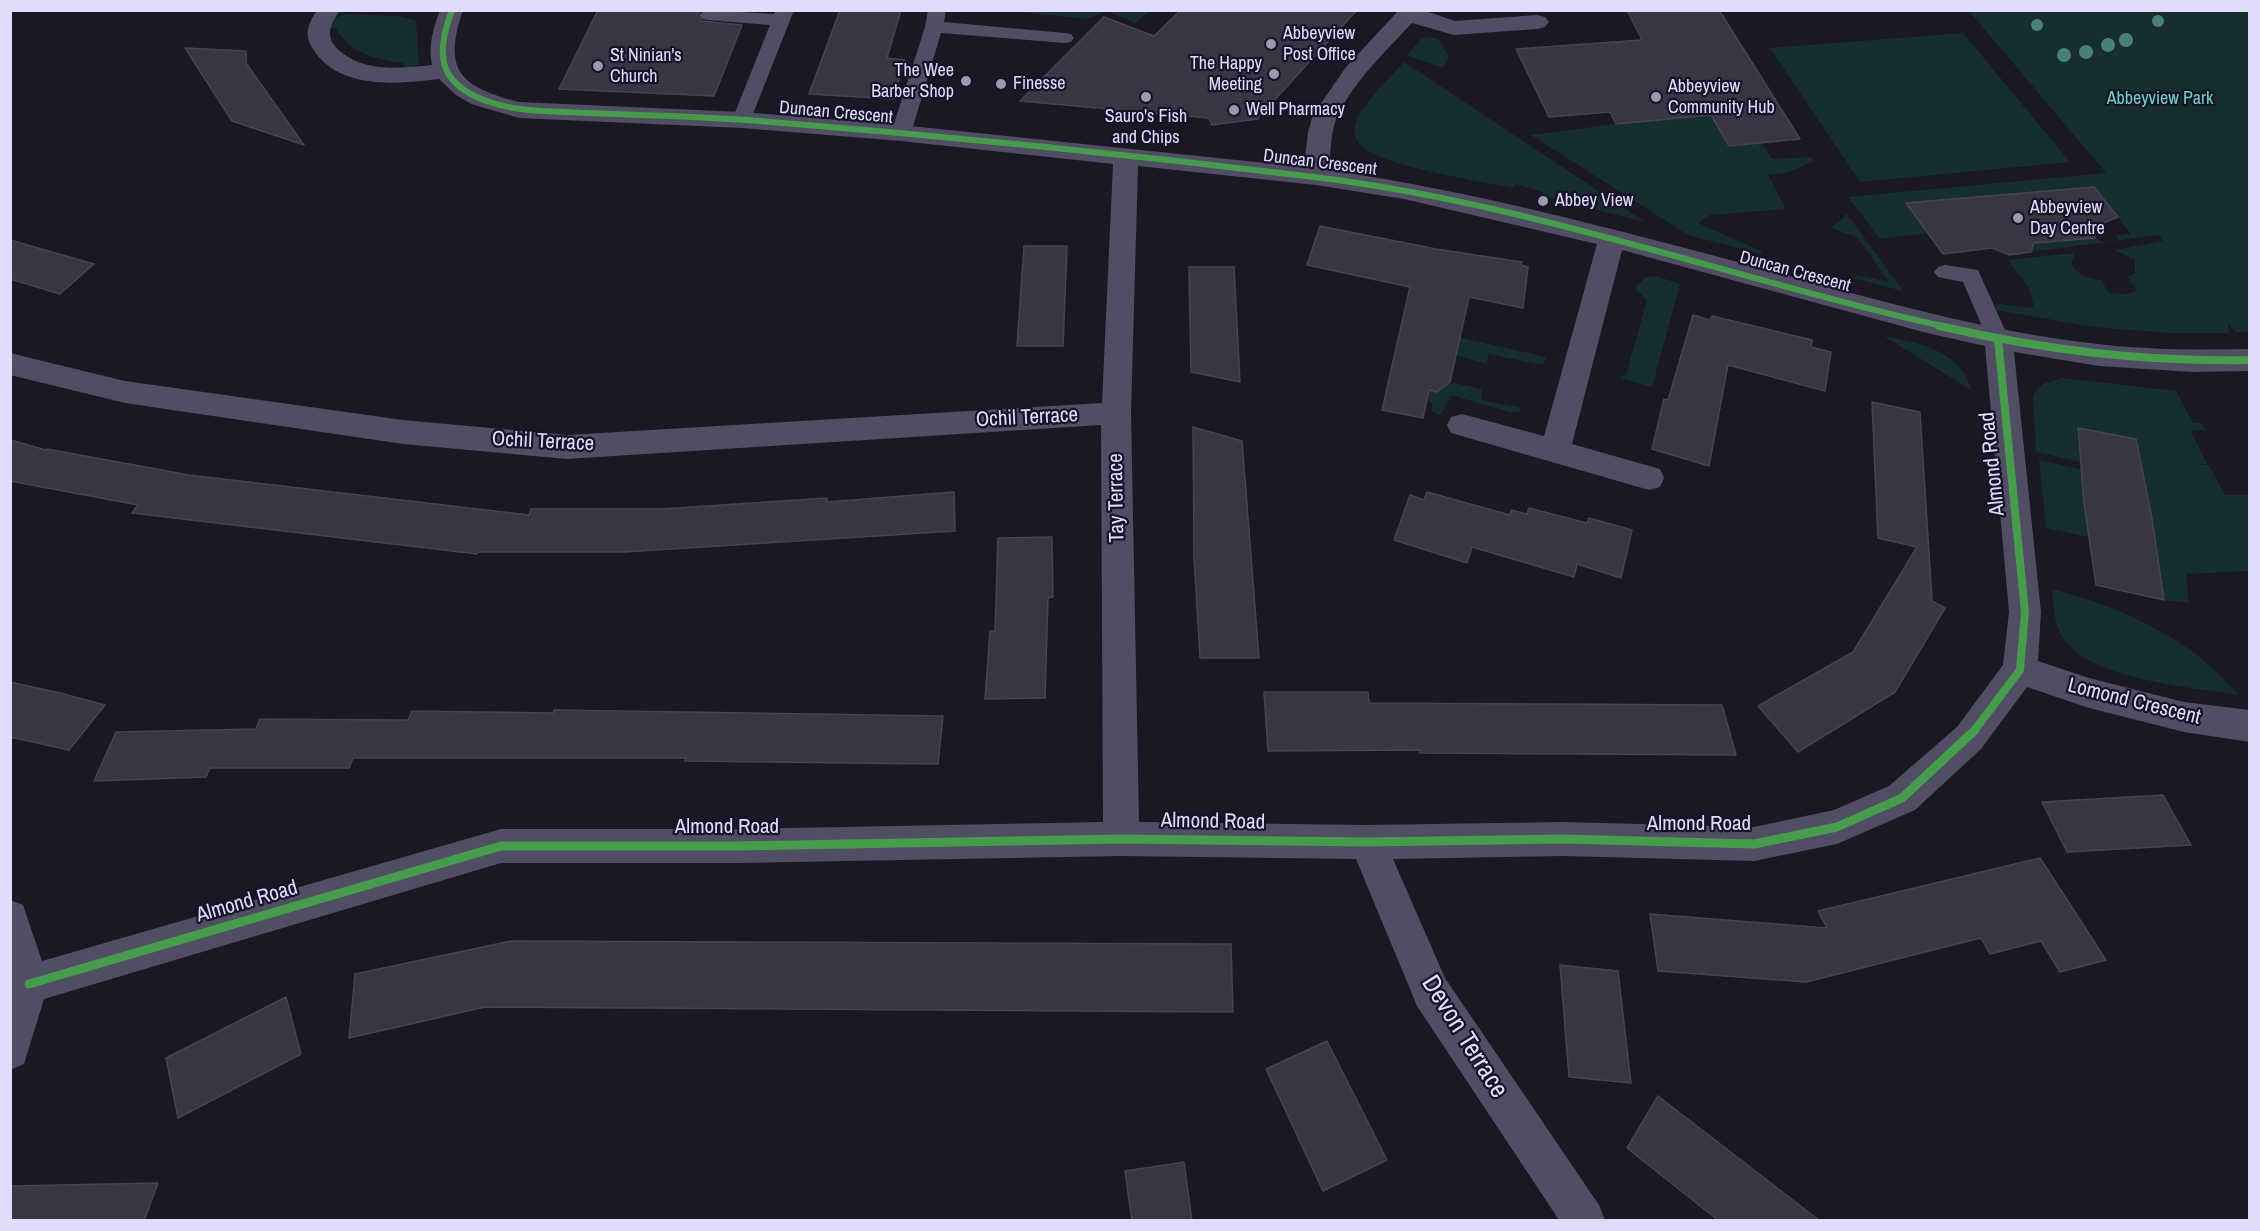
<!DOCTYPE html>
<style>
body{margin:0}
#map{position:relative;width:2260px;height:1231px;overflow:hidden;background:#1a1823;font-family:"Archivo Narrow",sans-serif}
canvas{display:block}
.frame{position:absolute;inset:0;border:12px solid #e0ddfc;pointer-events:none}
</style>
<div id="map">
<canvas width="2260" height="1231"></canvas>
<div class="frame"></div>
</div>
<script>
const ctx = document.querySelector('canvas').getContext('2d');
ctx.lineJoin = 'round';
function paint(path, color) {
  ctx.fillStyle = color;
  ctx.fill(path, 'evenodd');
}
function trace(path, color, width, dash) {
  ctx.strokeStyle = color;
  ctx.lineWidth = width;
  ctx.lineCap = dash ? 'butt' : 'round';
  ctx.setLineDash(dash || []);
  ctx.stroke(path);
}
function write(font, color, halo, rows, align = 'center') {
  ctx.font = font + ' "Archivo Narrow",sans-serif';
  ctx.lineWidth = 4.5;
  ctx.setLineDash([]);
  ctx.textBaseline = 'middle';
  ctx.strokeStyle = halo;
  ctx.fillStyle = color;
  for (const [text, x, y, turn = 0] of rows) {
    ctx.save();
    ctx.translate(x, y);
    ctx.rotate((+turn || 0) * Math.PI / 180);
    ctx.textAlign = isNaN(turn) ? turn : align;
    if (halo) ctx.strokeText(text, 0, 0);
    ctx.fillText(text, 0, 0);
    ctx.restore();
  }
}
const green = new Path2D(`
 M1010,11H1150L1135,23L1107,11L1087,19Z
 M1969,11H2249V332H2235L2228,323L2229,333H2168L2094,327L1996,310V306L2000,304L2033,308C2034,288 2019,275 2007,260L2075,253L2071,264C2079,276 2087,277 2101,280L2109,293L2126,294L2137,291L2127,276L2135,274V260L2115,250L2163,241L2159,235L2031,252L2034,243L2096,238L2102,242L2118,240L2117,235L2131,234L2094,187L1907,203L1927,233L1880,239L1848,197L2106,173Z
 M344,14L397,16L416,20L419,65L405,68L403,63C375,59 350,54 336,28H328L331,20Z
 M1963,33L2070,162L1860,182L1770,48Z
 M1427,37L1438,39L1449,56L1443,68L1407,55L1422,38Z
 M1404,62L1645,222L1542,196L1543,192L1515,184L1513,188C1480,181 1385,167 1363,147C1355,141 1353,132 1356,122C1359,107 1393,75 1404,62Z
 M1711,115L1729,146L1762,143L1772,159L1810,157L1814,161L1787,173L1768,175L1786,209L1710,215L1698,223L1761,251V254L1688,235L1531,135L1616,124Z
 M1847,214L1903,291L1852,278L1856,275L1889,282L1857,237L1835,230L1832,227Z
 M1656,276L1680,284L1652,387L1620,378L1626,375L1647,300L1635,288L1646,277Z
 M1444,334L1546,357L1543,365L1488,354L1487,364L1455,355Z
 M1884,336C1918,343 1962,350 1971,390Z
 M2062,378L2176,391L2193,423H2202L2205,430L2191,431L2207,464L2196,465H2209L2225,495H2249V571L2186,574L2189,603L2164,600L2152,518L2136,440L2081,462L2036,452L2033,395L2043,384Z
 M1449,382L1482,389L1481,400L1522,408L1518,412H1510L1451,395L1441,415L1432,412V403L1427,399L1429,389Z
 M2039,460L2082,470L2089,537L2046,528Z
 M2052,589C2121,607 2192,638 2238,695C2192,687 2090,680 2063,638C2054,625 2053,604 2052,589Z`);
const building = new Path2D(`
 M598,10H701L697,15L702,21L742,25L714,96L559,89Z
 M840,10H901L887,58L905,60L893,99L809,94Z
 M1181,10H1357L1257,119L1212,125L1209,118L1020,101L1104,17L1154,36Z
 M1627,10H1719L1800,139L1729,146L1711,115L1616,124L1610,112L1549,117L1516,49L1642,40Z
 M185,48L246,51V63L304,145L232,121Z
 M2094,187L2118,217L2093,227L2095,238L2034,243L2031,252L2010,255L1992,248L1943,254L1906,203Z
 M1320,226L1436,249L1522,262L1521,265L1528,267L1523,308L1469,297L1450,382L1437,392L1429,390L1423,418L1382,410L1410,287L1307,265Z
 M10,240L94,264L60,294L10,279Z
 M1024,246H1067L1063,346H1017Z
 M1189,267H1234L1240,382L1191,372Z
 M1693,315L1710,320L1712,316L1812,340L1811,347L1831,352L1825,391L1728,365L1709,466L1652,449L1664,399L1668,400Z
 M1872,402L1920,412L1932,601L1945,608L1895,692L1798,752L1758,706L1853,652L1917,547L1878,538Z
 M1193,427L1242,441L1259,658H1200L1194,556Z
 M2078,428L2136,439L2152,519L2164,600L2096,585L2084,503Z
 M10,440L46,450L47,449L189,475L529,515L531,509H662L827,498V502L954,492L955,531L624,552H478L477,554L132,513L138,505L10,481Z
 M1427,492L1510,515L1511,510L1527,514L1529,508L1587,523L1589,518L1632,530L1621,578L1577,564L1574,577L1472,547L1467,563L1394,540L1410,495L1424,500Z
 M1052,537L1053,597L1048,598L1045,698L985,699L990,631H995L998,538Z
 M10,682L60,693L105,705L69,750L10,737Z
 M1264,692H1368L1369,703L1722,705L1736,755L1420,753V750L1268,751Z
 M554,710L943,716L938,764L685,761L686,758H353L349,768H210L206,777L94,781L116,732L256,729L260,719L408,720L412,711L553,713Z
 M2163,795L2191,845L2067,852L2042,802Z
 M2040,858L2106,960L2060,972L2041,941L1990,954L1981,938L1806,982L1658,971L1650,914L1827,928L1818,911Z
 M511,941L1231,944L1233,1012L485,1007L349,1038L355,974Z
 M1560,965L1618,971L1631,1083L1569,1077Z
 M286,997L301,1054L178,1118L166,1058Z
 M1327,1041L1387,1160L1323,1191L1266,1069Z
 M1658,1096L1820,1221H1719L1627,1148Z
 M1184,1162L1192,1221H1132L1125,1171Z
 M158,1183L144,1221H10V1186Z`);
const service = new Path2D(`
 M705,10L774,14L776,10H794L749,124H735L732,120L770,25L708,20L702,19L699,15Z
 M928,10H946L944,22L1065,33L1071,34L1074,38L1071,42L1065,43L941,33L911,133L908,137L901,139L894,137L891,133L925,27Z
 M1945,265L1978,270L2009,339L2006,345L1998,347L1990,345L1963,282L1938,277L1934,272L1938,267Z`);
const minor = new Path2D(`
 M317,10H340C336,17 330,24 330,32C329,40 335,47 341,52C367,73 401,68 432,65C428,45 433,29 440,10H463C442,71 461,87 519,102L742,112L901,125L1304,167L1308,132L1313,115L1346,67L1399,10H1423L1455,21L1537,15L1545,17L1549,22L1545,27L1537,29L1454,35L1412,23C1386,51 1355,80 1338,115C1330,131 1331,153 1329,170C1473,191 1613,229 1753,266C1867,297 1981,331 2098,344C2148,350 2199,350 2250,349V371L2193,372L2099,366L2014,352L2041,612L2038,661L2089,678L2184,702L2250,710V742L2184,732L2089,708L2027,687L1981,749L1915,810L1837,844L1754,861L1563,856L1393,859L1445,978L1599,1205L1605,1220H1559L1417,1006L1356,859L1121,856L738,863H501L44,999L24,1064L10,1070V900L23,905L42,961L501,829H738L1103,822L1101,425L567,459L403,444L125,403L10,375V353L125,381L403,420L567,435L1102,403L1113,164L901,141L742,128L519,118L471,104L456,95L439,79C399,84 342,90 315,52C303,35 307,26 317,10ZM1138,166L1316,185L1404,199L1597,244L1544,436L1462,414L1451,417L1447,425L1451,433L1649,490L1660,487L1664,478L1660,469L1572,444L1622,250L1927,333L1985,346L2009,612L2003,665L1957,727L1889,786L1834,810L1754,827L1563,822L1367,825L1139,822L1131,413Z`);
const cyclewayFar2 = new Path2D(`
 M452,10C436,53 437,82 484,100C518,113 552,111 587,113C640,115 694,116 747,120C936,135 1126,154 1314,177C1530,203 1735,280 1946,327`);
const cyclewayFar1 = new Path2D(`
 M1939,326C2045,350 2141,362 2250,360
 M1974,731L2020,670L2025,612L1998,339`);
const cycleway = new Path2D(`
 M29,984L501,846H738L1121,839L1367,842L1563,839L1754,844L1837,827L1902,798L1975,730`);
const trees = [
 [2158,21,6],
 [2037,25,6],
 [2126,40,7],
 [2108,45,7],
 [2086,52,7],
 [2064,55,7]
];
const markers = [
 [1271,44,6,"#9b98b0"],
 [598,66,6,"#9b98b0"],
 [1274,74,6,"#9b98b0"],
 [966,81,6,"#9b98b0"],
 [1001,84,6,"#9b98b0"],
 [1146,97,6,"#9b98b0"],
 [1656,97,6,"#9b98b0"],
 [1234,110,6,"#9b98b0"],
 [1543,201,6,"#9b98b0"],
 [2018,218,6,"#9b98b0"]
];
const farPoinames = [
 ["Abbeyview",1283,34],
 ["Post Office",1283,55],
 ["St Ninian's",610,56],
 ["Church",610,77],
 ["The Happy",1262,64,"right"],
 ["Meeting",1262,85,"right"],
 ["The Wee",954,71,"right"],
 ["Barber Shop",954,92,"right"],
 ["Finesse",1013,84],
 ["Abbeyview",1668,87],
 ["Community Hub",1668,108],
 ["Well Pharmacy",1246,110],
 ["Sauro's Fish",1146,117,"center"],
 ["and Chips",1146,138,"center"],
 ["Abbey View",1555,201],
 ["Abbeyview",2030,208],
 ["Day Centre",2030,229]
];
const farParknames = [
 ["Abbeyview Park",2160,99]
];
const farStreetnames = [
 ["Duncan Crescent",836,113,5],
 ["Duncan Crescent",1320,163,7],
 ["Duncan Crescent",1795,272,15]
];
const streetNames = [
 ["Ochil Terrace",1027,418,-3],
 ["Ochil Terrace",543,442,3],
 ["Almond Road",1993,464,-96],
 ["Tay Terrace",1117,498,-91],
 ["Lomond Crescent",2134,702,14],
 ["Almond Road",1213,822,1],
 ["Almond Road",1699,824],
 ["Almond Road",727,827],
 ["Almond Road",247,902,-16]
];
const nearStreetnames = [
 ["Devon Terrace",1464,1037,58]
];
paint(green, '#172e2e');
paint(building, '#393644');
trace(building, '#474356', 1.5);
paint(service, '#4f4e63');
paint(minor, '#4f4e63');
trace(cyclewayFar2, '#469c4c', 6);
trace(cyclewayFar1, '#469c4c', 8);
trace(cycleway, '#469c4c', 9);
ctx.fillStyle = '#498077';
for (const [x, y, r] of trees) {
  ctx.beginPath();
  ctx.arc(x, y, r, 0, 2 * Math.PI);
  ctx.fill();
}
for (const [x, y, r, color] of markers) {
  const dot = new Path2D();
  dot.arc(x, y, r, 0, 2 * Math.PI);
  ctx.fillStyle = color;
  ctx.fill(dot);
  trace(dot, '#161328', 2);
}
write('18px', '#e0ddfc', '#161328', farPoinames, 'left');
write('18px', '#6fd5bc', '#161328', farParknames);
write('18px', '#e0ddfc', '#161328', farStreetnames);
write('21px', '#e0ddfc', '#161328', streetNames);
write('26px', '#e0ddfc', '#161328', nearStreetnames);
</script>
